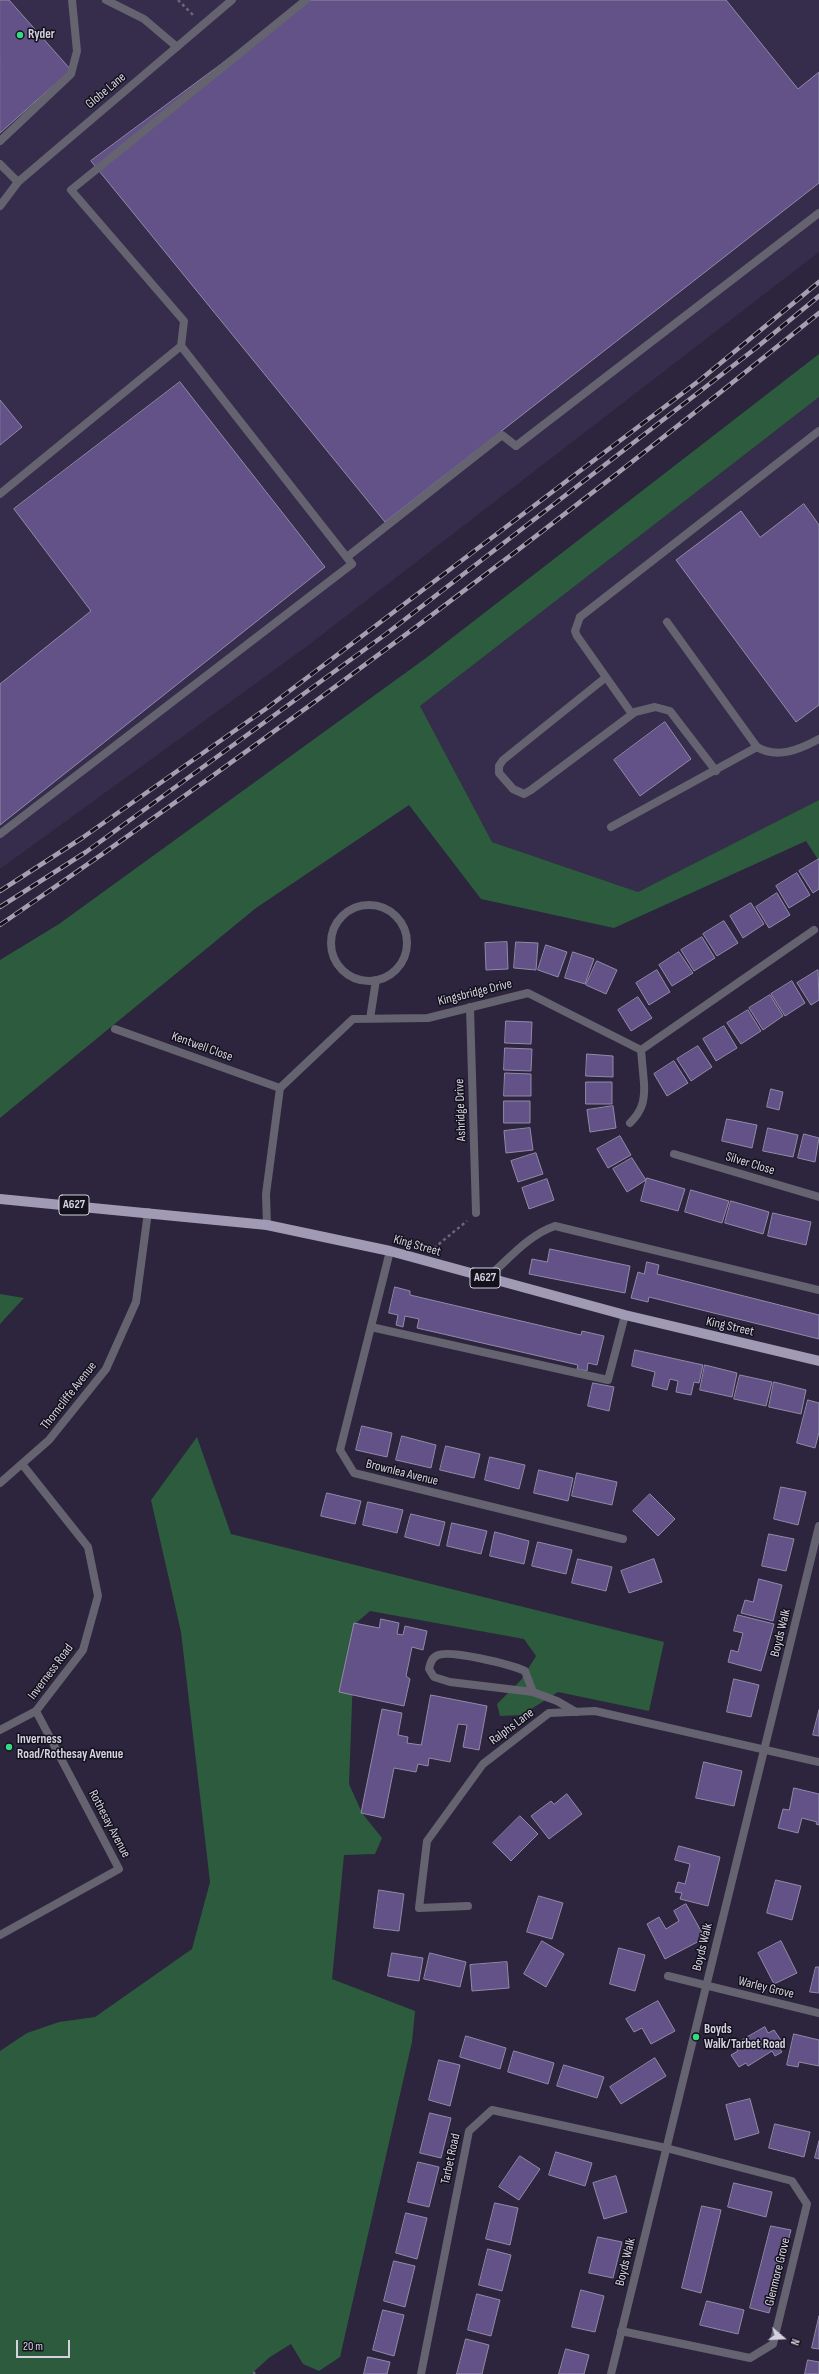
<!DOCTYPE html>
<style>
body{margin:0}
#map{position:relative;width:819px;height:2374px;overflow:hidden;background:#2c253d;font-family:"Sofia Sans Condensed",sans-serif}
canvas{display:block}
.north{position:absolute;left:763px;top:2318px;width:40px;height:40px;-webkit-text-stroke:3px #13111b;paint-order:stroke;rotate:109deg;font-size:11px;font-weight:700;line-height:16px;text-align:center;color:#d5d1e1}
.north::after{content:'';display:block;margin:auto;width:14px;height:18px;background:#d5d1e1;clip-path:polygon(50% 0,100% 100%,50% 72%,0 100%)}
.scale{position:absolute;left:16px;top:2340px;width:54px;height:18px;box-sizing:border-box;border:2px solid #d5d1e1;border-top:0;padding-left:5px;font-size:12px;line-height:14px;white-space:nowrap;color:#d5d1e1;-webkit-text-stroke:3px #13111b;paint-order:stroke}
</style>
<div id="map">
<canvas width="819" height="2374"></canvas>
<div class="north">N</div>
<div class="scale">20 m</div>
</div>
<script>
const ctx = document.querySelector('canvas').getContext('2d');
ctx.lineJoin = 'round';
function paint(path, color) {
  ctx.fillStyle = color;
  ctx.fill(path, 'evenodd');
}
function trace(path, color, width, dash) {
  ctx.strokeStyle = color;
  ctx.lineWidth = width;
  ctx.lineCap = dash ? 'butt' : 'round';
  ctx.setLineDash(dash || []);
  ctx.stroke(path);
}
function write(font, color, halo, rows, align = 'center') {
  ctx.font = font + ' "Sofia Sans Condensed",sans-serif';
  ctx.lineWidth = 3;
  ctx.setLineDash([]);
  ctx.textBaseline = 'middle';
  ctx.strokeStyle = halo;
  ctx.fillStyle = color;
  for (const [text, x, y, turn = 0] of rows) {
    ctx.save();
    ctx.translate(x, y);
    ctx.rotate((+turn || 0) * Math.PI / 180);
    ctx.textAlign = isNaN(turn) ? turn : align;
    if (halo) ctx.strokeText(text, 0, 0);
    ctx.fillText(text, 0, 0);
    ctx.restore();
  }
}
const built = new Path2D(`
 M0,0H819V252L306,647L0,869Z
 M819,397V800L638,892L492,842L420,706Z`);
const green = new Path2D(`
 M819,354V397L420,706L492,842L638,892L819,800V861L806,841L614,928L481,899L409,805L256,908L0,1118V960L59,924L426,658Z
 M0,1294L24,1298L0,1324Z
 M197,1437L231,1534L664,1642L649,1711L558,1692L522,1715L500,1716L497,1704L521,1680L536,1656L524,1639L370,1611L355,1624L349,1784L362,1813L382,1838L375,1854L344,1855L332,1979L415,2011L412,2042L340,2357L319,2371L303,2364L291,2344L270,2357L251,2374H0V2051L27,2033L59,2022L95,2017L192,1949L210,1882L181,1632L151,1500Z`);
const building = new Path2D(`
 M0,0H9L71,70L0,133Z
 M308,0H726L798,89L819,72V183L385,522L91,161Z
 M180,382L325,567L0,825V684L91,611L14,509Z
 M0,400L22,427L0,445Z
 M804,504L819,525V705L796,722L676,560L741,511L760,537Z
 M665,722L691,759L640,796L614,760Z
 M819,859V889L813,893L799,871Z
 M797,873L810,895L789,908L776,886Z
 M777,893L790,915L769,928L756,907Z
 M751,903L764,924L743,938L730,916Z
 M724,921L738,943L717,956L703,934Z
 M702,937L715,958L694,971L681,950Z
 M507,942L508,969L486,970L485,943Z
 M516,942L538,943L536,970L514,968Z
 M546,945L567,952L558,977L538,970Z
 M573,952L594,959L585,984L565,978Z
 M679,952L693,973L672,986L659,965Z
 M597,961L617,970L606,994L586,985Z
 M657,970L670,992L649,1005L636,983Z
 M818,970L819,1000L811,1005L797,983Z
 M792,981L805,1003L785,1016L771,994Z
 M770,995L783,1016L763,1030L749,1008Z
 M638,997L652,1018L631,1031L618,1010Z
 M748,1010L761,1031L741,1044L727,1023Z
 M506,1021L532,1022L531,1044L505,1043Z
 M724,1026L737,1048L716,1061L703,1039Z
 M698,1046L712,1067L691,1081L677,1059Z
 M505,1048L532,1049L531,1071L504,1070Z
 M587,1054L613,1056V1077L586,1076Z
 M674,1061L688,1083L667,1096L654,1074Z
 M505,1073L531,1074V1096H504Z
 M586,1082H612V1104H586Z
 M771,1089L783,1092L779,1110L767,1107Z
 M504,1101H530V1123H504Z
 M613,1106L616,1128L590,1132L587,1110Z
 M727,1119L757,1125L752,1148L722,1141Z
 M530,1128L533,1150L506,1153L504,1131Z
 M768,1128L798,1135L793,1157L763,1151Z
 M804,1134L819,1138L815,1162L798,1158Z
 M620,1136L631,1155L608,1168L597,1149Z
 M536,1153L543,1174L518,1182L511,1161Z
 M632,1158L646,1180L627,1192L613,1169Z
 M647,1178L685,1189L678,1211L641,1201Z
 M547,1179L554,1200L529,1209L522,1188Z
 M691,1190L729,1201L722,1223L685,1212Z
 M731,1201L769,1212L763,1234L725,1223Z
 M773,1213L811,1222L806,1245L768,1236Z
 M550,1249L630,1266L625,1293L529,1274L532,1259L547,1262Z
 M647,1262L659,1265L657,1274L819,1315V1339L649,1297L648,1302L631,1298L638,1272L644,1274Z
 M395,1287L410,1291V1295L581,1335L582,1331L604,1336L597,1365L588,1363L587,1371L577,1369L578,1365L417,1328L419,1319L405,1316L403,1327L396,1325L398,1315L389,1313Z
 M635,1350L703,1365L699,1383L694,1382L691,1395L676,1392L678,1381L670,1379L667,1390L652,1386L655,1372L632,1366Z
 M705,1365L737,1373L732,1397L700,1390Z
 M740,1375L772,1382L766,1406L734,1399Z
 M774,1382L806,1390L801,1414L769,1407Z
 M593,1383L614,1387L609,1411L588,1406Z
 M808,1400L819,1403V1432L815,1448L797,1443Z
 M362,1426L392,1433L387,1457L356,1450Z
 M402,1436L436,1445L431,1468L396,1460Z
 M446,1446L480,1454L474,1478L440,1470Z
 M490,1457L525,1465L519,1489L485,1480Z
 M539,1470L573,1478L568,1501L534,1493Z
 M577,1473L617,1482L612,1505L572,1496Z
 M781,1487L806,1492L798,1525L774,1519Z
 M327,1493L361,1501L355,1524L321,1516Z
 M650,1494L675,1519L658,1536L633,1511Z
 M368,1502L403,1510L397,1533L363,1525Z
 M411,1514L445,1522L439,1546L405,1537Z
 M452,1523L487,1531L481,1554L447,1546Z
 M495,1532L529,1541L524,1564L490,1556Z
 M769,1534L794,1539L786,1571L762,1566Z
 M538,1542L572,1550L566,1574L532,1566Z
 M578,1559L612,1567L606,1591L572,1583Z
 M654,1559L662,1582L629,1593L621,1571Z
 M759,1579L782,1585L773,1621L741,1613L745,1600L753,1602Z
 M738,1615L774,1624L761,1671L728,1662L731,1650L738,1652L743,1633L734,1631Z
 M381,1619L399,1623L397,1634L403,1635L405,1626L427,1631L423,1650L412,1647L406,1676L410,1679L404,1706L339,1692L354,1623L379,1628Z
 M734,1679L759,1685L751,1717L727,1712Z
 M431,1695L487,1706L479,1750L463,1747L467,1725L458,1724L450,1762L429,1758L428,1766L418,1764L416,1772L394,1768L384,1818L361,1813L382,1709L402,1713L398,1735L408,1737L407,1743L421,1745Z
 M819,1710V1736L813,1735Z
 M704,1762L742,1771L734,1806L696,1798Z
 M794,1788L819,1794V1825L816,1824L817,1822L802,1818L798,1833L778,1828L783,1809L789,1810Z
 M567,1794L582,1814L549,1839L531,1816L551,1801L554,1804Z
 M520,1816L538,1834L511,1861L493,1843Z
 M679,1846L720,1857L708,1906L680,1899L682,1893L675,1892L678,1882L685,1884L690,1864L675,1860Z
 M776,1880L801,1886L792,1920L767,1913Z
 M379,1890L404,1894L399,1931L374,1928Z
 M539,1896L563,1903L552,1939L527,1932Z
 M686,1904L705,1938L665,1959L647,1924L659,1917L666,1929L679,1921L674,1911Z
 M542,1941L564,1954L546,1987L524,1974Z
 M781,1941L797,1973L774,1984L758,1953Z
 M619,1948L645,1955L635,1991L610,1984Z
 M392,1953L423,1958L419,1981L388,1976Z
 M430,1953L466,1962L460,1987L424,1979Z
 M507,1962L509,1988L472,1991L470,1965Z
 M816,1967H819V1993L810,1992Z
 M658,2001L675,2031L651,2044L642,2028L634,2032L626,2019Z
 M765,2027L768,2033L774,2030L783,2043L778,2046L782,2052L775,2056L772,2051L748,2066L746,2063L739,2067L731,2055L738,2051L734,2045Z
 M794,2034L819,2040V2066L799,2062L798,2067L787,2065Z
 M466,2036L506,2048L500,2069L460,2057Z
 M514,2051L554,2063L548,2084L508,2072Z
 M655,2058L666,2076L621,2104L610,2087Z
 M439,2060L460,2065L450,2106L429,2100Z
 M564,2065L604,2077L597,2098L557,2086Z
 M750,2099L759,2133L735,2140L726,2105Z
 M430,2113L451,2118L441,2158L420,2153Z
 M775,2124L810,2132L804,2157L769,2148Z
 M819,2141V2159L815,2158Z
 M556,2152L592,2163L585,2186L549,2175Z
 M520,2156L540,2169L519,2200L499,2187Z
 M418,2162L439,2167L429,2207L408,2202Z
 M616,2176L627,2212L604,2219L593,2183Z
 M734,2183L772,2192L766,2217L728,2207Z
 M495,2203L518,2208L510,2245L486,2239Z
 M702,2206L721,2210L701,2293L682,2288Z
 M406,2213L427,2218L417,2259L396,2253Z
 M771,2226L791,2230L769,2313L750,2308Z
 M598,2237L622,2242L613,2278L589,2273Z
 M488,2249L511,2255L502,2291L479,2285Z
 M394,2261L415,2266L405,2307L384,2301Z
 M581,2290L604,2296L595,2332L572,2327Z
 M477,2294L500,2300L491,2336L468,2330Z
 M707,2301L744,2310L738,2334L700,2325Z
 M383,2310L404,2315L394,2356L373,2350Z
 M819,2316V2349L812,2348Z
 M466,2339L489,2345L482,2374H457Z
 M566,2349L589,2355L584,2374H559Z
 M368,2357L390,2362L387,2374H364Z
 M808,2360L819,2362V2374H805Z`);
const path = new Path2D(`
 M178,0L194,16
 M434,1248L467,1221
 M253,2372L255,2374`);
const service = new Path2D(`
 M106,0L144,19L177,47
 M0,141L71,74L77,51L72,0
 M0,164L18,182
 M181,346L184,321L71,190L306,0
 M0,494L181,346L352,564L0,834
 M347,557L502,435L516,446L819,213
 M580,617L575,631L577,636L632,714
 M667,622L757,747C777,759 799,750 819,739
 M605,678L503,760L499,766V773L513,789L524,794L531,790L635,712L655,707L670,711L716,771
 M611,827L757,747
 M630,1123C642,1111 645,1101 644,1083
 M486,1279C507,1261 528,1235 555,1226L819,1290
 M371,1327L608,1380L625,1315
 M533,1692L525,1671C512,1665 447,1648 436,1656C431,1659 430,1664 429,1669L434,1677L450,1682L533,1692L557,1701L576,1712`);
const minor = new Path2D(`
 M580,617L819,431
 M331 943a38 38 0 1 1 76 0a38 38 0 1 1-76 0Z
 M470,1007L476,1213
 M370,1019L376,980
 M115,1029L280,1088
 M641,1050L644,1083
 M674,1154L819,1197
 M267,1225L266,1194L280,1088L353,1019L428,1018L528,993L641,1050L814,930
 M390,1251L340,1450L354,1473L623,1539
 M0,1483L49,1440L106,1369L136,1302L148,1212
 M0,1730L36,1711L83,1650L98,1596L88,1547L22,1464
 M468,1906L419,1908L427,1841L483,1764L549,1713L595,1711L819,1762
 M0,1935L119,1869L36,1711
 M668,1976L819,2013
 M421,2374L469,2131L492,2110L666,2148L792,2181L807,2204L773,2344L750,2358L621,2331`);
const tertiary = new Path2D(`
 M0,206L18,182L232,0
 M611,2374L819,1526`);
const primary = new Path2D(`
 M0,1199L267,1225L390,1251L625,1315L819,1361`);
const rail = new Path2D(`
 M0,891L82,838L267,708L700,380L819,282
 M0,907L86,852L386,634L756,348L819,296
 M0,925C281,732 554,528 819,313`);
const markers = [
 [20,35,4,"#36d880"],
 [9,1747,4,"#36d880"],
 [696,2037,4,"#36d880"]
];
const shields = [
 [74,1205,30],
 [485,1278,30]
];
const shieldNames = [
 ["A627",74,1205],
 ["A627",485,1278]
];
const poiNames = [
 ["Ryder",28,35],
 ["Inverness",17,1740],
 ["Road/Rothesay Avenue",17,1755],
 ["Boyds",704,2030],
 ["Walk/Tarbet Road",704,2045]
];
const streetNames = [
 ["Globe Lane",106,91,-40],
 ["Kingsbridge Drive",475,993,-14],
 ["Kentwell Close",202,1047,20],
 ["Ashridge Drive",461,1110,-92],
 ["Silver Close",750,1164,17],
 ["King Street",417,1246,16],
 ["King Street",730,1327,13],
 ["Thorncliffe Avenue",69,1396,-52],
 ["Brownlea Avenue",402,1473,14],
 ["Boyds Walk",781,1633,-76],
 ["Inverness Road",51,1672,-53],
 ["Ralphs Lane",512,1727,-37],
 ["Rothesay Avenue",109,1824,62],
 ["Boyds Walk",703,1947,-76],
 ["Warley Grove",766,1988,14],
 ["Tarbet Road",451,2159,-78],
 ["Boyds Walk",626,2262,-76],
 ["Glenmore Grove",778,2272,-76]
];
paint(built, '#362d4c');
paint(green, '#2c5b3d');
paint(building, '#625287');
trace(building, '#918aa7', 1);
trace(path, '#6c667b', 2.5, [3, 3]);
trace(service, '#65636f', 8);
trace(minor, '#65636f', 8);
trace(tertiary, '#65636f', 8);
trace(primary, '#a09ab4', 10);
trace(rail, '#a49fb1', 4.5);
trace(rail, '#13111b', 3, [9]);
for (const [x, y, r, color] of markers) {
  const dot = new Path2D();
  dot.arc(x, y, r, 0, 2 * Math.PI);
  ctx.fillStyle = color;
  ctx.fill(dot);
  trace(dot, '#13111b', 1.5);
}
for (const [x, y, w] of shields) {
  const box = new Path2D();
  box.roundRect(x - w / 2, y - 10, w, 20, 3);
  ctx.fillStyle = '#13111b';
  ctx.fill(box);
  trace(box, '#d5d1e1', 1);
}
write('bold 12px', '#d5d1e1', null, shieldNames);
write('bold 13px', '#d5d1e1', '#13111b', poiNames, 'left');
write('13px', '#d5d1e1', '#13111b', streetNames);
</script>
